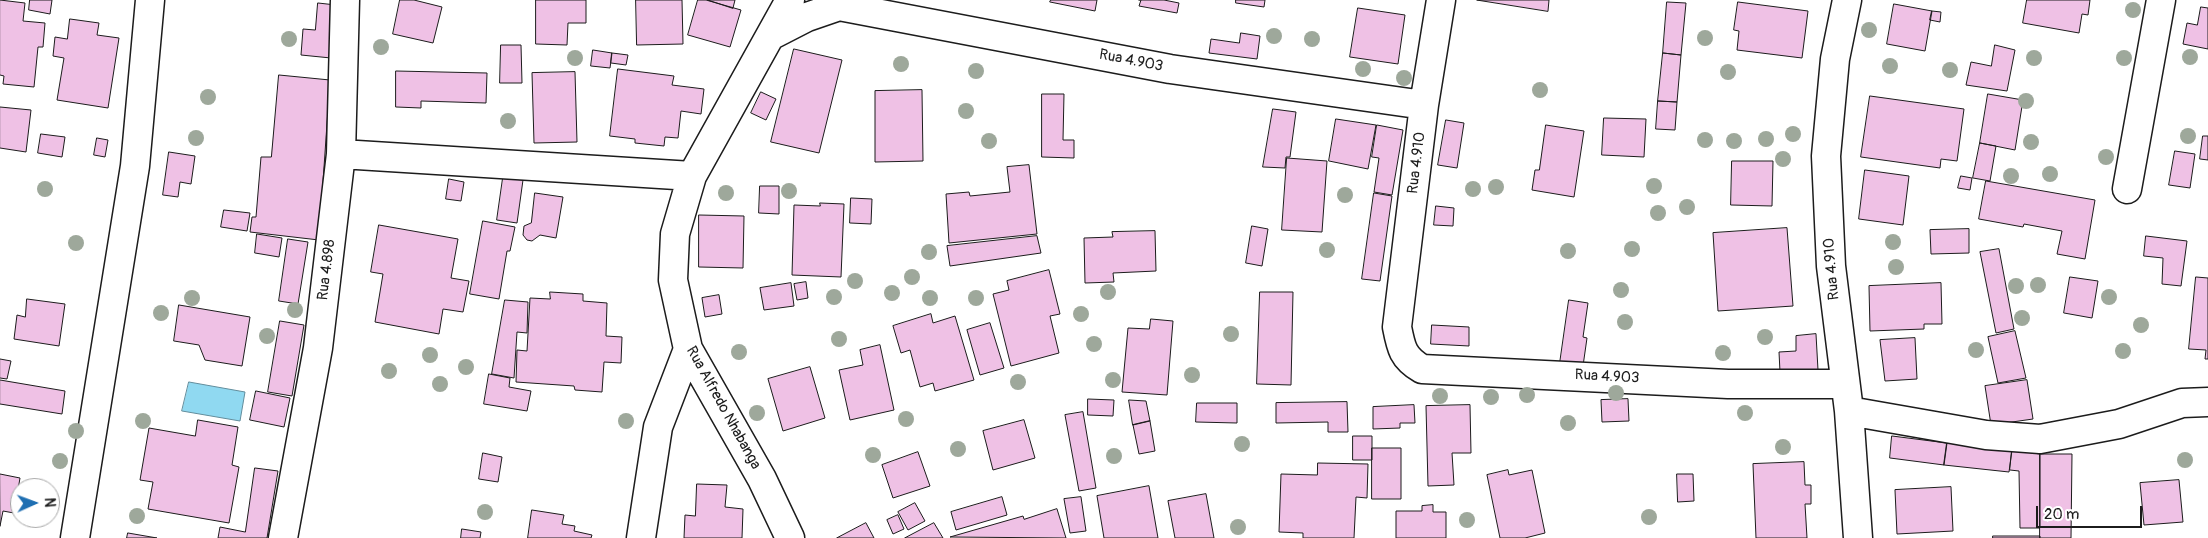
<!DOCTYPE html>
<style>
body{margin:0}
#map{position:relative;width:2208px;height:538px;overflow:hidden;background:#fff;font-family:Pangolin,sans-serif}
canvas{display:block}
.north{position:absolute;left:10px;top:478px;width:50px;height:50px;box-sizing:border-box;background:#fff;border:1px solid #a4a4a4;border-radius:50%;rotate:88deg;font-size:14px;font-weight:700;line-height:20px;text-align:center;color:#1c1c1c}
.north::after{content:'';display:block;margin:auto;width:18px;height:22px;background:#1f6fb2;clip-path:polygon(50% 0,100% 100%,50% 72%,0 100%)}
.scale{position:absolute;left:2036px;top:506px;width:106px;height:22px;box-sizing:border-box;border:2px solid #1c1c1c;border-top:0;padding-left:6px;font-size:15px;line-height:18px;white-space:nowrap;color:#1c1c1c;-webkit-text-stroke:4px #fff;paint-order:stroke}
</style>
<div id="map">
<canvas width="2208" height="538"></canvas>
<div class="north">N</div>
<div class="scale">20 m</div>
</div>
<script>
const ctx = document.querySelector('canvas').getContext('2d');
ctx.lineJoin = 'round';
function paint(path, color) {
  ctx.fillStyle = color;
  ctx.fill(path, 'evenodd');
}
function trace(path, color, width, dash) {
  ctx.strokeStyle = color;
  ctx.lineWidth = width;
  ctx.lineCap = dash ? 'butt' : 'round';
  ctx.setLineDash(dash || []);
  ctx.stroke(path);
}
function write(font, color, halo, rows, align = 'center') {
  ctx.font = font + ' Pangolin,sans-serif';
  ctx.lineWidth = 4.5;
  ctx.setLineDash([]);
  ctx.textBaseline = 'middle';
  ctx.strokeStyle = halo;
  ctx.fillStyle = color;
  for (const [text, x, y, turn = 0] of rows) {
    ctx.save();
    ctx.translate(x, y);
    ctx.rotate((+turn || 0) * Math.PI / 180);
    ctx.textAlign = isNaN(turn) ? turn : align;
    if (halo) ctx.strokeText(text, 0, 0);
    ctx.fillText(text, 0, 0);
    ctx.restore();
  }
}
const water = new Path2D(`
 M189,382L245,392L240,421L182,411Z`);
const building = new Path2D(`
 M0,0L25,3L23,21L45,23L43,47H38L34,87L3,84L4,76L0,75Z
 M30,0H52L50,14L29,10Z
 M400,0H414L442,7L433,43L393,34Z
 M536,0H586V23H568L567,45L536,44Z
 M636,0H682L683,44L637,45Z
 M698,0H706L741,10L730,47L688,35Z
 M708,0H735L733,8Z
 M1051,0H1097L1095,11L1050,2Z
 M1139,0H1164L1179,3L1177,13L1139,6L1141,0Z
 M1236,0H1265L1264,7L1236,3Z
 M1477,0H1549L1548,11Z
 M2027,0H2090L2088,15L2082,14L2079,33L2023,23Z
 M1667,2L1686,3L1681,55L1663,53Z
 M1738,2L1808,11L1802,58L1737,50L1739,31L1734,30Z
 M318,3L336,5L331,58L301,55L303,29L315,30Z
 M1894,4L1932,11L1925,51L1887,44Z
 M2201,7L2208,8V49L2183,44L2187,23L2197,25Z
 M1358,8L1405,15L1398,64L1350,57Z
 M1932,11L1941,12L1940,22L1930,20Z
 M70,19L99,23L97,35L119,38L108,108L57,100L64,58L53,56L55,37L67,39Z
 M1241,33L1260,36L1257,59L1209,53L1211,39L1239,43Z
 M501,45H521L522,83H500Z
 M1995,45L2015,50L2007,91L1966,85L1971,62L1991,66Z
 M794,49L842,60L819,153L771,142Z
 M593,50L612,53L610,68L591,66Z
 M612,53L628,55L626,65L611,63Z
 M1663,53L1681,55L1677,102L1658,101Z
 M618,69L674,76L672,85L704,89L701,114L681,111L678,138L665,137L664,146L635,143V139L610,136Z
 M396,71L487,73L486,103L421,101V108L396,107Z
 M575,72L577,142L534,143L532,73Z
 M279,75L330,80L319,240L250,232L252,217H256L261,157H271Z
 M922,90L923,161L875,162V91Z
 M761,92L776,99L766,120L751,113Z
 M1042,94H1064L1063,140H1074V158L1042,157Z
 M1988,94L2023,100L2015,150L1980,143Z
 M1870,96L1964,109L1957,161L1941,159L1940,168L1861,157Z
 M1658,101L1677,102L1675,130L1656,129Z
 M0,107L31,110L26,152L0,148Z
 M1273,109L1296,112L1290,157H1286L1285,168L1263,167Z
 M1604,118L1646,119L1644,157L1602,155Z
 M1336,119L1376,125L1368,169L1329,161Z
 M1446,120L1464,123L1457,168L1438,165Z
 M1377,125L1403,130L1392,195L1374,192L1379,158L1372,157Z
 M1546,125L1584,131L1574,197L1532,190L1535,170H1539Z
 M41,134L65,137L62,157L38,153Z
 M2203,136H2208V160L2200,159Z
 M97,138L108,140L105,157L94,155Z
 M1980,143L1996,146L1990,181L1973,178Z
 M2175,151L2195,154L2190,188L2169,185Z
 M169,152L195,156L191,184L180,182L178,197L163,195Z
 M1287,158L1327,161L1322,232L1282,230Z
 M1732,161H1773L1772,206L1731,205Z
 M1029,165L1037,234L949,243L946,194L969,192L970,196L1010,192L1007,167Z
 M1865,170L1909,176L1903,225L1859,219Z
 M1961,176L1972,178L1970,190L1958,188Z
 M503,178L523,180L517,223L497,220Z
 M449,179L464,182L461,201L446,199Z
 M1986,181L2095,200L2085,259L2057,254L2062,231L2024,224L2023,227L1979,219Z
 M760,186H779V214L759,213Z
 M535,193L563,197L556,238L540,235L532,241L527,240L523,235L524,226L531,223Z
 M1374,193L1392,196L1380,281L1362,279Z
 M851,198L872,199L871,224L850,223Z
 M820,203L844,204L841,277L792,275L794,205L820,206Z
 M1436,206L1454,208L1453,226L1434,225Z
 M224,210L250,213L247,231L221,227Z
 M699,215L744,216L743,268L699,267Z
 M483,221L515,227L510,251H507L499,299L470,294Z
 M379,225L458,239L451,278L469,281L463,312L443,309L439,334L375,322L383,274L371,272Z
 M1252,226L1268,229L1262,266L1246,263Z
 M1787,228L1793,306L1718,311L1713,233Z
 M1969,229V253L1931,254L1930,230Z
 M1155,231L1156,271L1113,273L1114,282L1085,283L1084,238L1113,237L1112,232Z
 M257,234L282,238L279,257L255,253Z
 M1037,236L1041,253L950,266L947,246Z
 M2146,236L2187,241L2181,286L2162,284L2163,258L2144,256Z
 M288,239L308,242L298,304L279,301Z
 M1999,249L2014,329L1996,333L1980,252Z
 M1049,270L1060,314L1050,316L1059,353L1011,366L993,294L1009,290L1007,281Z
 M2070,277L2098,281L2092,318L2064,313Z
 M2196,277L2208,278V359H2205L2206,350L2189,349Z
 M806,282L808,298L797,300L794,284Z
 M791,283L794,306L764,310L760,288Z
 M1941,283L1942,324H1924V329L1870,331L1869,286Z
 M550,292L583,294V301L607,303L606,336L622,337L621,363L604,362L602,392L575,390L574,386L516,382L517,350L527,351L530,298L550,299Z
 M1260,292H1293L1291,385L1257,384Z
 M719,295L722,314L705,317L702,298Z
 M27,299L65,304L59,346L14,339L17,315L25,317Z
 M505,300L528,302L527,333L517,332L514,378L492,374Z
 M1569,300L1588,303L1583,337L1587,338L1583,366L1560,363Z
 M179,305L250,317L242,366L205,360L199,345L174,341Z
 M931,314L933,323L955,316L974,380L935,391L933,383L920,387L910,350L901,353L893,326Z
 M1151,319L1173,321L1167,395L1122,392L1128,328L1149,329Z
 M280,321L304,325L292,396L268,392Z
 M990,323L1004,368L980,375L967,330Z
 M1432,325L1469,327V346L1431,344Z
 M2015,331L2026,378L1998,383L1988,337Z
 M1816,334L1818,370L1780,372L1779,352L1796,351V336Z
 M1915,338L1917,379L1885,381L1880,340Z
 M880,345L894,410L850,420L839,370L863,365L860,350Z
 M0,359L11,361L7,379L0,378Z
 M810,367L825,418L783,431L768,379Z
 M489,374L510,378L509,387L531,391L527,411L484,404Z
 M0,380L65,391L62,414L0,404Z
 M2027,380L2033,419L1991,425L1985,386Z
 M256,391L290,398L284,427L250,420Z
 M1088,399L1114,400L1113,416L1088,415Z
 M1628,399L1629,421L1602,422L1601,400Z
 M1129,400L1146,401L1150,421L1133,425Z
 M1347,402L1348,432H1328V422L1276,423V403Z
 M1197,403H1237V423L1196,422Z
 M1414,405L1415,423H1400V428L1373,429V407Z
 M1470,405L1471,453H1452L1454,485L1428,486L1426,406Z
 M1083,412L1096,488L1079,491L1065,415Z
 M198,420L238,427L232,465L239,467L229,523L148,509L153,482L140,480L149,428L195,436Z
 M1024,420L1035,458L993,470L983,431Z
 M1150,421L1155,451L1139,454L1133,425Z
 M1353,436H1372V460H1353Z
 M1892,436L1947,443L1944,465L1890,458Z
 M1947,443L2012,450L2009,472L1944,465Z
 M1372,448H1401V499H1372Z
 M2012,450L2040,454V528H2020L2019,471L2010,470Z
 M918,452L930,486L893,498L882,465Z
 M483,453L502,457L498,482L479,479Z
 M2040,454H2072L2071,538H2040Z
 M1804,462L1805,485H1811V504H1805L1807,538H1756L1753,464Z
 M1318,463L1368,464L1367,498L1356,497L1354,538H1303V533L1279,532L1281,474L1317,475Z
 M255,468L278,471L267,538H218L220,527L245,532Z
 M1508,470L1509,475L1532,470L1545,533L1525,538H1500L1487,475Z
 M0,474L20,478L14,513L3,511L0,526Z
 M1677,474H1693L1694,501L1678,502Z
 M2179,480L2183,522L2144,525L2140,483Z
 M697,484L727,485L725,507L743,509L742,538H684L685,515L695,516Z
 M1149,486L1158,538H1104L1097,496Z
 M1951,487L1953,531L1897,534L1895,490Z
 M1206,494L1214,538H1175L1168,501Z
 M1002,497L1007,515L956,530L951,512Z
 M1081,497L1086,531L1070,533L1064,499Z
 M915,503L925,521L908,530L898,512Z
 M1433,505V512H1446V538H1396V511H1422V506Z
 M1057,509L1066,538L950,537L1023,516L1024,519Z
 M532,510L564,515L562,524L575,526L574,531L592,535L591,538H528Z
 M898,515L904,529L893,534L887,520Z
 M866,523L874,538H837Z
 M934,523L943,538H905Z
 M462,529L481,532L480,538H461Z
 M128,533L157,538H127Z
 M1993,536H2040V538H1993Z`);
const street = new Path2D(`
 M1441,0L1424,105L1397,327C1401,348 1403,358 1422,369L1728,384H1844
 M1847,0L1835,59L1826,156L1831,266L1849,411L1858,538
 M770,36L807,17L839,6L1170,69L1424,105
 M341,154L692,176
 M2127,189L2161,0
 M1849,411L1986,435L2040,439L2119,424L2182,403L2208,402
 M75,538L135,166L150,0
 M283,538L318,348L341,154L345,0
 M641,538L658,427L688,349
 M790,538L762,479L688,349L673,280L675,234L692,176L790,0`);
const trees = [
 [2133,10],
 [1869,30],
 [1274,36],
 [1705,38],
 [289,39],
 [1312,39],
 [381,47],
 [2190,57],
 [575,58],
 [2034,58],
 [2124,58],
 [901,64],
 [1890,66],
 [1363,69],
 [1950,70],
 [976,71],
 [1728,72],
 [1404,78],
 [1540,90],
 [208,97],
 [2026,101],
 [966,111],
 [508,121],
 [1793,134],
 [2188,136],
 [196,138],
 [1766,139],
 [1705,140],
 [989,141],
 [1734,141],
 [2031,142],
 [2106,157],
 [1783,159],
 [2050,174],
 [2011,176],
 [1654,186],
 [1496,187],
 [45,189],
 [1473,189],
 [789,191],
 [726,193],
 [1345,195],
 [1687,207],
 [1658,213],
 [1893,242],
 [76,243],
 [1632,249],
 [1327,250],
 [1568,251],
 [929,252],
 [1896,267],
 [912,277],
 [855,281],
 [2038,285],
 [2016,286],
 [1621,290],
 [1108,292],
 [892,293],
 [834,297],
 [2109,297],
 [192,298],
 [930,298],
 [976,298],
 [295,310],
 [161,313],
 [1081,314],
 [2022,318],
 [1625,322],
 [2141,325],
 [1231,334],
 [267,336],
 [1765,337],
 [839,339],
 [1094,344],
 [1976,350],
 [2123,351],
 [739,352],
 [1723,353],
 [430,355],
 [466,367],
 [389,371],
 [1192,375],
 [1113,380],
 [1018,382],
 [440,384],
 [1616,393],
 [1527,395],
 [1440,396],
 [1491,397],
 [757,413],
 [1745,413],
 [906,419],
 [143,421],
 [626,421],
 [1568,423],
 [76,431],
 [1242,444],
 [1783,447],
 [958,449],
 [873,455],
 [1114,456],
 [2185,460],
 [60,461],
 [485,512],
 [137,516],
 [1649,517],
 [1467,520],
 [1238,527]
];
const streetNames = [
 ["Rua 4.903",1131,61,11],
 ["Rua 4.910",1417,163,-83],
 ["Rua 4.910",1832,269,-95],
 ["Rua 4.898",327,270,-83],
 ["Rua 4.903",1607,377,3],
 ["Rua Alfredo Nhabanga",723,408,61]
];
paint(water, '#90d9f1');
trace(water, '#628d9c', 1);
paint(building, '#efc1e5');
trace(building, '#1c1c1c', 1);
trace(street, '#1c1c1c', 31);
trace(street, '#fff', 28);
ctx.fillStyle = '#9ea89b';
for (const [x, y] of trees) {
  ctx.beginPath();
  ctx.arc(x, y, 8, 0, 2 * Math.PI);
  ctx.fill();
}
write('15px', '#1c1c1c', '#fff', streetNames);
</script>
